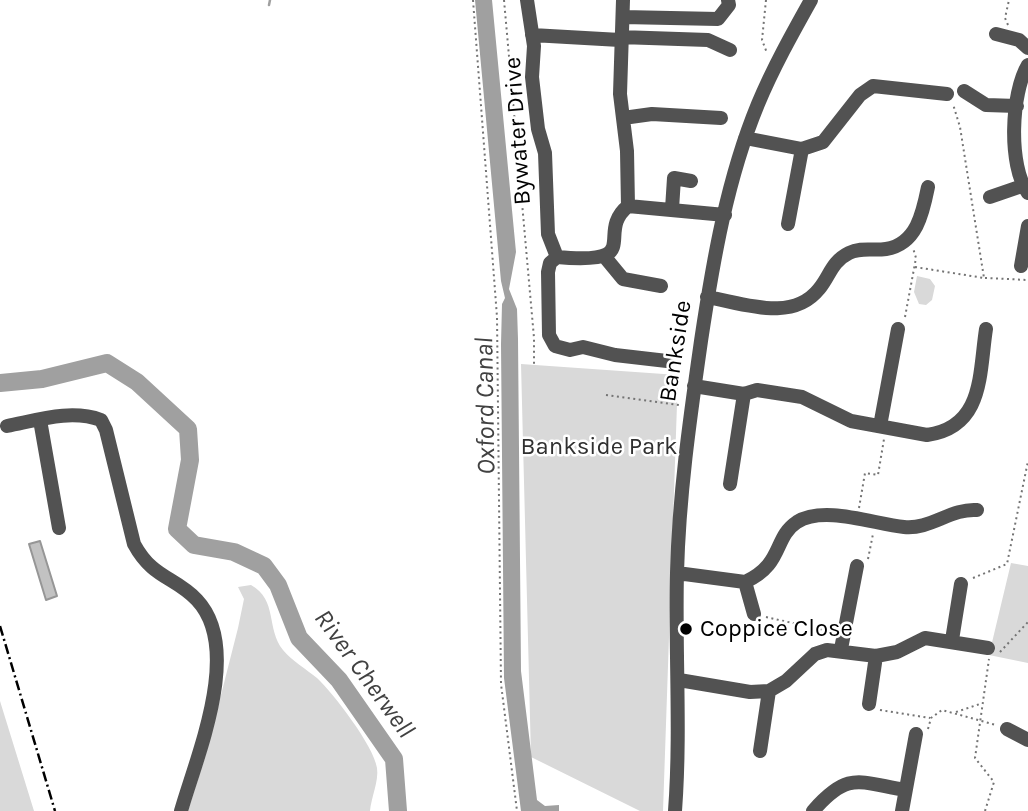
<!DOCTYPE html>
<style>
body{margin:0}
canvas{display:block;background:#fff}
</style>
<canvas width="1028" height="811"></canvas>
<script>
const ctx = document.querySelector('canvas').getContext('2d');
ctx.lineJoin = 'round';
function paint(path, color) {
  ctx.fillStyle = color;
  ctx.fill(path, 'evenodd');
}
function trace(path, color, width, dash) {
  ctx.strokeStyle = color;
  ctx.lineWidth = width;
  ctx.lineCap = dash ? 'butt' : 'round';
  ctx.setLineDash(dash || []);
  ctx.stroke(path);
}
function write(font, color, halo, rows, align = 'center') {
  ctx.font = font + ' Karla,sans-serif';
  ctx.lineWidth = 5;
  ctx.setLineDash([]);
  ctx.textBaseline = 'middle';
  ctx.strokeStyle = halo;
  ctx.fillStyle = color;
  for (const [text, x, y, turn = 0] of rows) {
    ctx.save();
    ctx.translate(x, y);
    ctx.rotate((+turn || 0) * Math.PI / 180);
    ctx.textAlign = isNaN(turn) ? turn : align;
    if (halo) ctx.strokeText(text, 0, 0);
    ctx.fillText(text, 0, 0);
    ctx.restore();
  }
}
const green = new Path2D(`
 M917,276L930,279L935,286L932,300L926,305L919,304L914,292Z
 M521,364L678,375L663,811H640L531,757Z
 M1011,563L1028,566V663L989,655Z
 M251,585C278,600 266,629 283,650C292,661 306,669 317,678C333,693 374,746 377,768C379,781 371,798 370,811H188L206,754L238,628L244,599L238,587Z
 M0,701L34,811H0Z`);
const water = new Path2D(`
 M475,0H492L516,252L509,289L517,309L518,339L521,671L537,800L545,806L559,805V811H521L504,678L501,344L502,304L505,298L501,281Z`);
const stream = new Path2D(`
 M269,5L270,0`);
const river = new Path2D(`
 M0,383L42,379L107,363L137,382L188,429L190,460L177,529L194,545L234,552L264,566L278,585L299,638L339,680L394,759L398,811`);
const building = new Path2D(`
 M40,541L57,596L46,600L29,544Z`);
const path = new Path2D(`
 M473,0L497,317L501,684L517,811
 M504,0L534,338V364
 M766,0L762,40L767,53
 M1008,25L1005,18L1009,0
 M915,267L984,278L960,127L953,104
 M985,278L1028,280
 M905,317L916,258L913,248
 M606,395L679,405
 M859,508L865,473L878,475L884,439
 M868,559L873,534
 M973,578L1007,564L1028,461
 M766,617L832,632
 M1000,652L1028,622
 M880,710L930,718
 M956,712L980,704
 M928,729L931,718L942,710L996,725
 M985,811L994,782L975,758L989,659`);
const minor = new Path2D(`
 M527,0L534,46L532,77L538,129L545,153L548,234L557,257
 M623,0L620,94L627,151L628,206
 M623,17L718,19L729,5L728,0
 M996,34L1019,40L1028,48
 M532,35L620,40
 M620,37L708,40L730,50
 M1028,65C1011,93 1008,166 1028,193
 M964,91L986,105L1017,106
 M623,118L652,114L721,118
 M745,138L802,149L823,142L860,95L873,86L947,94
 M990,197L1022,186
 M672,209L674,178L691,181
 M788,224L802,149
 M604,256L623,279L661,286
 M557,257L550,263L548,272L549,335L555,346L570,350L583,347L615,355L667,361
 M557,257C647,265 594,234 628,206L725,215
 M1021,266L1028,226
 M707,297C743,303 792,323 819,289C830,276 831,262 849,253C861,247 873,251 886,249C917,244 923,212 928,187
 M694,386L744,394L757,390L802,397L851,421L927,435C984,427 979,374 986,329
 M40,420L59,528
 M7,426C38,420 71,409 101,420L106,430L134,544C153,579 174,576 197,600C243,649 197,755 181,811
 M880,426L898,329
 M730,484L744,394
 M677,573L745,582C784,564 773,538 797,522C824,505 874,524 904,527C930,530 951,508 977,510
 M745,582L754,614
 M952,640L961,584
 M841,649L857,566
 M679,680L750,692L769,691
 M869,704L876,656
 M1007,729L1028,740
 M760,751L769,691L786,681L815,654L827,650L876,656L897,652L925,638L988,648
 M675,811C681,731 675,652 677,573C679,494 690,418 701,341C713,261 727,179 758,104C773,68 792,34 811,0
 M813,811C848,771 858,782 905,790
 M902,811L916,734`);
const rail = new Path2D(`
 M0,626L55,811`);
const markers = [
 [686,629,7,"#000"]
];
const streetNames = [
 ["Bywater Drive",518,131,-94],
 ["Bankside",676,351,-81]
];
const parkNames = [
 ["Bankside Park",599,447]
];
const poiNames = [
 ["Coppice Close",700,629]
];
const waterNames = [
 ["Oxford Canal",486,406,-91],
 ["River Cherwell",364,674,54]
];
paint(green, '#d9d9d9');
paint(water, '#a0a0a0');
trace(stream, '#a0a0a0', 2.5);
trace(river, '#a0a0a0', 18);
paint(building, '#c2c2c2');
trace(building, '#969696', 2);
trace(path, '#747474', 2, [2, 3.5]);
trace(minor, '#525252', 14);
trace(rail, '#000', 2.5, [10, 3.5, 2, 3.5]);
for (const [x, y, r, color] of markers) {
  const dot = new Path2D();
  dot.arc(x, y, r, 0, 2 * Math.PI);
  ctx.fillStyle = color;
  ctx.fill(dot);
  trace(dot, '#fff', 2.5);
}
write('24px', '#000', '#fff', streetNames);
write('24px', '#303030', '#fff', parkNames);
write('24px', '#000', '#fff', poiNames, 'left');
write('italic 26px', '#414141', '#fff', waterNames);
</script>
